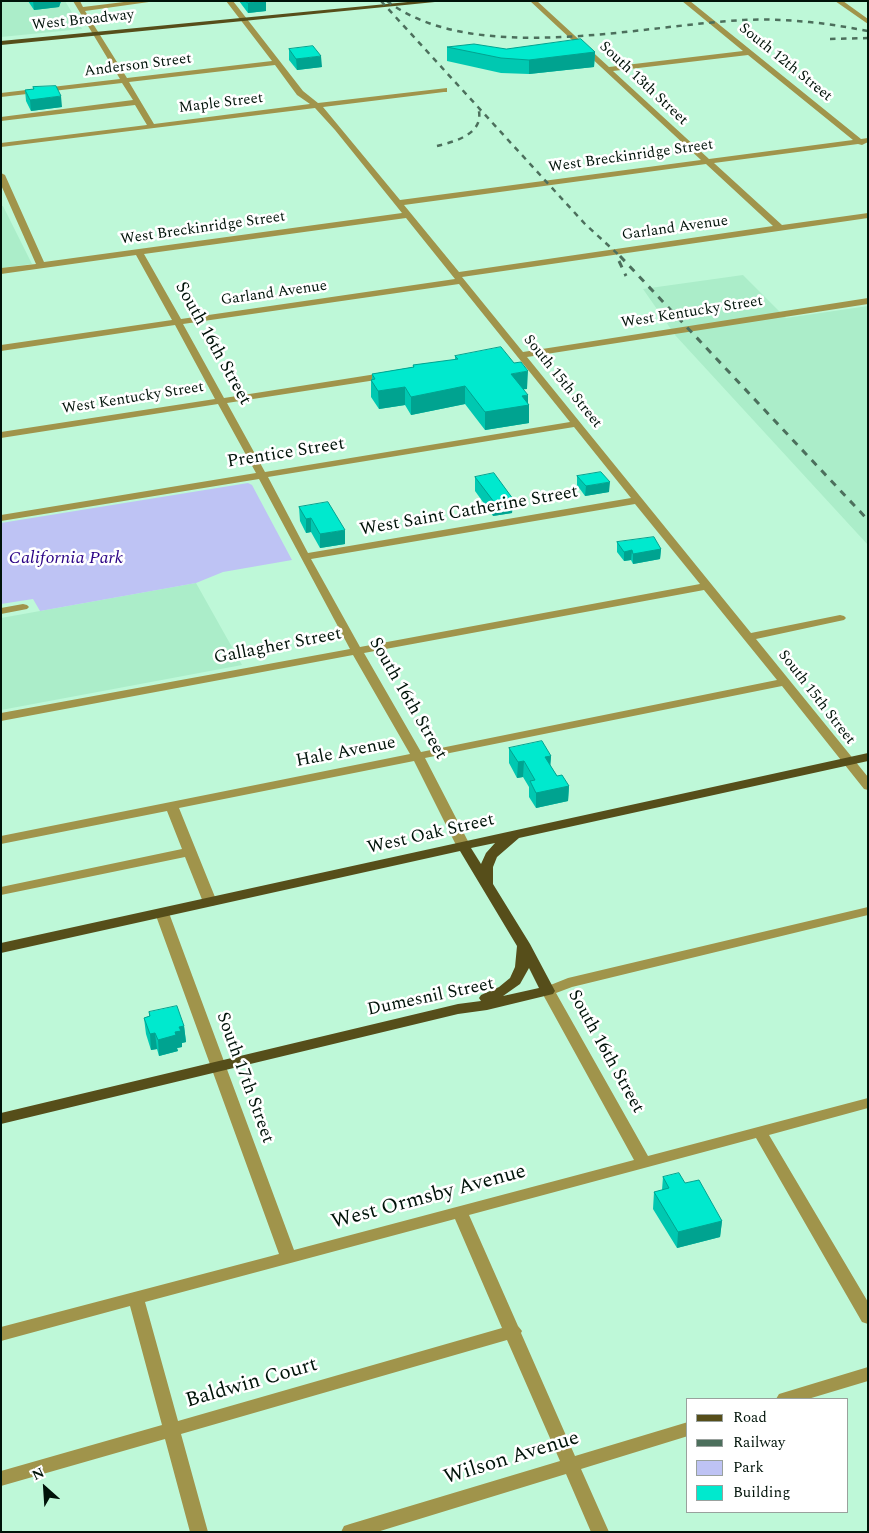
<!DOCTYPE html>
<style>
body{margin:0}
#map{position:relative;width:869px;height:1533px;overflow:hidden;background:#bef8d8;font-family:Spectral,serif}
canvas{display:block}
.frame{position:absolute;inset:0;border:2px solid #001309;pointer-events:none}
.legend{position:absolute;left:686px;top:1398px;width:162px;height:115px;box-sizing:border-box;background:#fff;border:1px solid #99a19d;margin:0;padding:6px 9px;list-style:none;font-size:15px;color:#001309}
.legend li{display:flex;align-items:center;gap:10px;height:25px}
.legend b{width:25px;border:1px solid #99a19d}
.north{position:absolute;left:20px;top:1463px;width:50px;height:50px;-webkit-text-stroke:4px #fff;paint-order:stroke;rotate:334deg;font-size:14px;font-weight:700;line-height:20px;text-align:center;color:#001309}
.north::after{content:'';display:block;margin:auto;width:18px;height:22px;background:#001309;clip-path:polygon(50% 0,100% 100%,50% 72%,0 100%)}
</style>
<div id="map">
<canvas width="869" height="1533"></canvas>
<div class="frame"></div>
<ul class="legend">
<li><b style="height:6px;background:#564e1a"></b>Road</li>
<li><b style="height:6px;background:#4c6f5c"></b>Railway</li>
<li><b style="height:14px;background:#bec3f4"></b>Park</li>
<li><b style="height:14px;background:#00e9ce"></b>Building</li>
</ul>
<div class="north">N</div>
</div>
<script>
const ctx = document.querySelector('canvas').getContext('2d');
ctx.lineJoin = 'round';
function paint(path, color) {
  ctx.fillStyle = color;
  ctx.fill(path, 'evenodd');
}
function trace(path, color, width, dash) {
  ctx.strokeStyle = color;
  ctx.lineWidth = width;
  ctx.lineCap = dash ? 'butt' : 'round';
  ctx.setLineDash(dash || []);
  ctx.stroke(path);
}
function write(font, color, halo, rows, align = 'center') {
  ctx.font = font + ' Spectral,serif';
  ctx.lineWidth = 5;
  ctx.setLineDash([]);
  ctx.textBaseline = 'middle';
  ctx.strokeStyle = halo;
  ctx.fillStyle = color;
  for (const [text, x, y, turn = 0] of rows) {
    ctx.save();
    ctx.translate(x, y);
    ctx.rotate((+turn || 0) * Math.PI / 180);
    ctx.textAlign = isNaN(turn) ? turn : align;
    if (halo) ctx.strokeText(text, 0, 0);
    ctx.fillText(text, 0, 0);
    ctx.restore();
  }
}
const built = new Path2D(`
 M1,1H65L82,29L1,37Z
 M1,206H3L32,264L1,268Z
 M743,275L786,318L868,306V545L675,335L643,289Z
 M196,583L242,665L1,710V618Z`);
const green = new Path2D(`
 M248,483L252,485L292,560L223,572L196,583L40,611L33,599L1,604V523Z`);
const minor = new Path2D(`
 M73,1H80L83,7L132,1H156L85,11L127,78L272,61L226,1H233L303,91L318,103L447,88V92H444L323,107L400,200L701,160L530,1H537L609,67L743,51L682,1H690L861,139L868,138V142L862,145L858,144L714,163L782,225L868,213V218L462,277L523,352L868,298V304L527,357L751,633L840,615L844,616L846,618L844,620L756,639L868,777V790L864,789L782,686L425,758L471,847L469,850H459L457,847L414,761L179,808L217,902L215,905L210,906L203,902L185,857L1,895V887L182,849L167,811L1,844V836L410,754L353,655L1,721V713L350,649L259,479L1,521V515L256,473L218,404L1,438V432L215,399L175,325L1,351V345L172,320L136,255L1,274V268L36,264L1,185V173L5,175L44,262L402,213L335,130L315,108L1,147V143L147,125L135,105L1,121V117L133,100L122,83L1,97V93L120,79ZM748,55L853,140L709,159L613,71ZM275,65L297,95L310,104L154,124L129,82ZM706,164L773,226L459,272L404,205ZM406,218L455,279L181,319L144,254ZM459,284L570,422L265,472L227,403L389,378L394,375L389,372L224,398L183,324ZM574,427L631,498L308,553L268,477ZM635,504L700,584L360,647L311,559ZM704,590L777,680L421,752L364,653Z
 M835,1H843L868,19V24Z
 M23,604L27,605L29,607L27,609L1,614V608Z
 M868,907V915L572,987L556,993L648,1156L868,1098V1108L769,1135L868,1302V1324L862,1322L756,1138L469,1215L518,1326L522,1331L521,1333L575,1456L688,1422V1436L581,1469L609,1532H591L566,1474L377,1532H341L344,1526L350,1524L560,1461L507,1340L181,1434L208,1532H190L165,1439L1,1486V1471L162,1425L130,1306L1,1341V1327L279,1254L155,913L157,910L162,909L169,913L294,1250L634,1160L541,991L543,988L568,978ZM455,1219L502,1328L178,1421L145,1302Z
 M868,1367V1381L808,1399H776L779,1394Z`);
const major = new Path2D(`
 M418,1H445L1,45V41Z
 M868,753V761L519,838L497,857L493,867V884L530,944L555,991L553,994L487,1010L458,1014L1,1124V1113L458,1004L481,1001L479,998L481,995L499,987L510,978L515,967L517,946L460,851L1,953V943ZM495,843L486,853L481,864L471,848ZM529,968L539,988L503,996L520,984Z`);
const railFar1 = new Path2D(`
 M381,1L585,224L621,257
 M387,1C474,67 642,25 744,20C786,18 827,23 868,31
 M830,39L868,38
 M437,146C457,141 486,133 478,107`);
const rail = new Path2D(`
 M620,256L868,520
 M619,261L626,276`);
const wall = new Path2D(`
 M28,1H61L59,7L34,10Z
 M239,1H266V11L248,13Z
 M447,47L595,52L594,67L529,74L501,73L447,61Z
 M289,49L322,67L297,70L289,60Z
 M33,87L62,107L31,111L26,101L25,90L33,89Z
 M455,356L527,389H523L528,403L529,423L485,430L465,404L411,415L405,405L379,409L371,397V380L372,379V374L413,367V365L455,360Z
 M577,476L609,492L585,496L577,485Z
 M475,477L513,499L512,513L493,516L475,491Z
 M299,507L345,544L320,548L311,532L306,533L300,521Z
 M617,542L661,549L660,559L633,564L631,560L624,561L617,552Z
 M509,748L551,756L550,765L557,776L569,786L568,801L536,808L529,797V787L523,777L517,778L509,763Z
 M149,1012L184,1026L186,1042L182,1043V1047L177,1048L178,1051L159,1056L157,1049L151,1050L146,1034L144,1018L149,1016Z
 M663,1177L685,1183L722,1221L720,1237L677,1248L653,1209L654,1192L662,1190Z`);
const shadedWall = new Path2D(`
 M33,1H61L59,7L34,10Z
 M261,1H266V11L248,13V3Z
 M595,52L594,67L529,74V60Z
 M321,56L322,67L297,70L296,59Z
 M61,96L62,107L31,111L30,100Z
 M528,371L527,389L510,391L511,374Z
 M465,386V404L411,415V397Z
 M405,387V405L379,409L378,391Z
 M528,395V405H529V423L485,430V412L522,396Z
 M610,482L609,492L585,496L586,486Z
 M513,499L512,513L493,516L494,502Z
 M311,518V532L306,533V519Z
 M345,530V544L320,548V534Z
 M661,549L660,559L633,564V554Z
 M632,550L631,560L624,561V552Z
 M551,756L550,771L545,757Z
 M524,761L523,777L517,778L518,762Z
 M569,786L568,801L536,808V793Z
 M184,1026L186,1042L182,1043V1047L177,1048L178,1051L159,1056L158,1040L175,1032L179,1027Z
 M155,1033L157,1049L151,1050L150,1034Z
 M722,1221L720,1237L677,1248L678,1232Z`);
const building = new Path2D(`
 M246,1H261L248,3Z
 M581,39L595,52L529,60L501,58L447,47L474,44L506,49Z
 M313,46L321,56L296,59L289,49Z
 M56,86L61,96L30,100L25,90L34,89L33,87Z
 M501,347L514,363L521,362L528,371L511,374L528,395L522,396L529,405L485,412L465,386L411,397L405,387L378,391L371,380L375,379L372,374L414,367L413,365L458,359L455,356Z
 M601,472L610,482L586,486L577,476Z
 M494,473L513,499L494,502L475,477Z
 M328,502L345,530L320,534L311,518L306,519L299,507Z
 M654,537L661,549L633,554L632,550L624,552L617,542Z
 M542,741L551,756L545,757L557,776L562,775L569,786L536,793L530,781L535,780L524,761L518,762L509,748Z
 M177,1006L184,1026L179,1027L181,1031L175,1032L176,1035L158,1040L155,1033L150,1034L144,1018L150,1016L149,1012Z
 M679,1173L685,1183L699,1180L722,1221L678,1232L654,1192L669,1188L663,1177Z`);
const farStreetnames = [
 ["West Broadway",83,21,-6],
 ["South 12th Street",785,63,39],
 ["Anderson Street",138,66,-7],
 ["South 13th Street",643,84,43],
 ["Maple Street",221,104,-7],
 ["West Breckinridge Street",631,157,-8],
 ["West Breckinridge Street",203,229,-8],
 ["Garland Avenue",675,229,-8],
 ["Garland Avenue",274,294,-8],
 ["West Kentucky Street",692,313,-9],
 ["South 15th Street",562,382,51],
 ["West Kentucky Street",133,399,-9],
 ["South 15th Street",816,698,52]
];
const streetNames = [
 ["South 16th Street",212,344,61],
 ["Prentice Street",286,454,-9],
 ["West Saint Catherine Street",469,512,-10],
 ["Gallagher Street",278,647,-11],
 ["South 16th Street",407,699,60],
 ["Hale Avenue",346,753,-11],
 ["West Oak Street",431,835,-13],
 ["Dumesnil Street",431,998,-12],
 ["South 16th Street",605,1052,61],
 ["South 17th Street",244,1078,70]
];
const parkNames = [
 ["California Park",66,559]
];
const nearStreetnames = [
 ["West Ormsby Avenue",429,1198,-15],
 ["Baldwin Court",252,1384,-16],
 ["Wilson Avenue",512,1459,-17]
];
paint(built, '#abedc9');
paint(green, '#bec3f4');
paint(minor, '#a0944b');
paint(major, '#564e1a');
trace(railFar1, '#4c6f5c', 2.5, [5.5, 5.5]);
trace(rail, '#4c6f5c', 3, [7, 7]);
paint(wall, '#00c8b1');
paint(shadedWall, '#00a390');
paint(building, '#00e9ce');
trace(building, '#00a390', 1);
write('15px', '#001309', '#fff', farStreetnames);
write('18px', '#001309', '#fff', streetNames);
write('italic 18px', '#2a0285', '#fff', parkNames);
write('21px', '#001309', '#fff', nearStreetnames);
</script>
